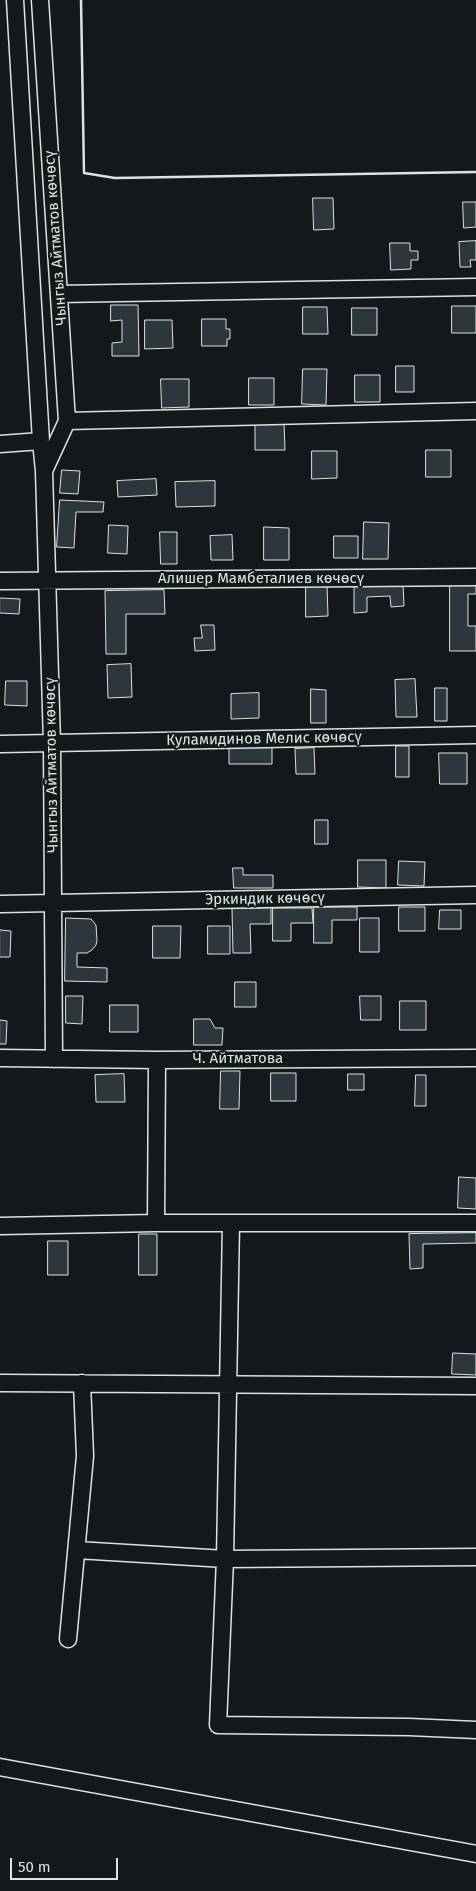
<!DOCTYPE html>
<meta charset="utf-8">
<style>
body{margin:0}
#map{position:relative;width:476px;height:1891px;overflow:hidden;background:#14181c;font-family:"Fira Sans",sans-serif}
canvas{display:block}
.scale{position:absolute;left:10px;top:1858px;width:108px;height:22px;box-sizing:border-box;border:2px solid #d8e6dc;border-top:0;padding-left:6px;font-size:15px;line-height:18px;white-space:nowrap;color:#d8e6dc;-webkit-text-stroke:4px #14181c;paint-order:stroke}
</style>
<div id="map">
<canvas width="476" height="1891"></canvas>
<div class="scale">50 m</div>
</div>
<script>
const ctx = document.querySelector('canvas').getContext('2d');
ctx.lineJoin = 'round';
function paint(path, color) {
  ctx.fillStyle = color;
  ctx.fill(path, 'evenodd');
}
function trace(path, color, width, dash) {
  ctx.strokeStyle = color;
  ctx.lineWidth = width;
  ctx.lineCap = dash ? 'butt' : 'round';
  ctx.setLineDash(dash || []);
  ctx.stroke(path);
}
function write(font, color, halo, rows, align = 'center') {
  ctx.font = font + ' "Fira Sans",sans-serif';
  ctx.lineWidth = 4;
  ctx.setLineDash([]);
  ctx.textBaseline = 'middle';
  ctx.strokeStyle = halo;
  ctx.fillStyle = color;
  for (const [text, x, y, turn = 0] of rows) {
    ctx.save();
    ctx.translate(x, y);
    ctx.rotate((+turn || 0) * Math.PI / 180);
    ctx.textAlign = isNaN(turn) ? turn : align;
    if (halo) ctx.strokeText(text, 0, 0);
    ctx.fillText(text, 0, 0);
    ctx.restore();
  }
}
const building = new Path2D(`
 M313,198H333L334,229L314,230Z
 M463,202H476V227L464,228Z
 M476,241V260H470L471,267H460L459,242Z
 M390,243H410V251H418V260H411V269L391,270Z
 M111,305H138L139,356H112V343L122,342V320L111,321Z
 M452,306H476V333H452Z
 M303,307H327L328,334H303Z
 M352,308H377V335H352Z
 M202,319H226V329H230V339H227V346H202Z
 M145,320H172L173,348L145,349Z
 M396,366H414V392H396Z
 M303,369H327L326,405L302,404Z
 M355,375H380V402H355Z
 M249,378H274V405H249Z
 M161,379H189V407L162,408Z
 M284,424L285,450H255V425Z
 M426,450H451V477H426Z
 M312,451H337V478L312,479Z
 M62,470L80,471L78,494L60,493Z
 M156,479L157,495L118,497L117,481Z
 M215,481V506L176,507L175,482Z
 M60,500L104,502L103,512H76L74,548L57,547Z
 M364,522L389,523L388,559H363Z
 M109,525L128,526L127,554L108,553Z
 M264,527L289,528V560H264Z
 M160,532H177V564H161Z
 M232,535L233,560H211L210,536Z
 M334,536H358V558H334Z
 M403,584L404,606L391,607L390,596L367,597V612L354,613V585Z
 M450,584H476V594H468V626H476V651H450Z
 M306,585H327L328,616L306,617Z
 M164,590L165,614H126V654H106L105,591Z
 M0,598L20,599L19,614L0,613Z
 M201,625H214L215,650L195,651L194,638H202Z
 M131,664L132,697L108,698L107,665Z
 M415,679L417,717H396L395,680Z
 M6,681H27V706L5,705Z
 M435,688H447V721H435Z
 M311,689L326,690V723H311Z
 M259,693V718L231,719V694Z
 M396,746H409V777H396Z
 M272,747V764H229V748Z
 M314,748L315,774H296L295,749Z
 M439,753H467V784H440Z
 M315,820H328V844H315Z
 M358,860H386V888L358,887Z
 M399,861L425,862L424,886L398,885Z
 M233,868H243V875H273V888H234Z
 M314,907H357V920H332V943H314Z
 M399,907H425V931H399Z
 M271,908V924H250L251,953H233L232,909Z
 M273,908H312L313,923H291V941H273Z
 M440,910H461V929H439Z
 M66,918L91,919L96,925L97,940L96,945L92,950L87,953H77V967L107,968V982L65,981Z
 M360,918H379V952H360Z
 M153,926H181L180,958H153Z
 M208,926H230V954H208Z
 M0,930L11,931L10,957H0Z
 M235,982H256V1007H235Z
 M66,996H83L82,1024L66,1023Z
 M360,996H381V1020H361Z
 M400,1001H426V1030H400Z
 M110,1005H138V1032H110Z
 M194,1019H210L215,1028H223L222,1045H194Z
 M0,1020L7,1021L6,1044H0Z
 M221,1071H240L239,1109H220Z
 M271,1073H296V1101H271Z
 M124,1074L125,1102H96L95,1075Z
 M348,1074H364V1090H348Z
 M416,1075H426V1106H415Z
 M459,1177L476,1178V1209L458,1208Z
 M476,1233V1243L423,1244V1268L410,1269L409,1234Z
 M139,1234H157V1275H139Z
 M48,1241H68V1275H48Z
 M453,1353L476,1354V1375L452,1374Z`);
const minor = new Path2D(`
 M15,0L41,441L44,471L52,744L54,1059
 M40,0L67,421L44,471
 M59,294L476,287
 M67,421L476,411
 M0,444L41,441
 M0,581L476,577
 M0,744L476,735
 M0,904L476,895
 M0,1058L157,1060L476,1058
 M156,1223L157,1060
 M231,1223L225,1559L218,1725L409,1727L476,1730
 M0,1226L156,1223H476
 M0,1383L476,1386
 M77,1550L225,1559L476,1557
 M68,1639L85,1456L82,1383
 M0,1767L476,1854`);
const wall = new Path2D(`
 M81,0L84,173L115,178L476,172`);
const streetNames = [
 ["Чынгыз Айтматов көчөсү",56,238,-94],
 ["Алишер Мамбеталиев көчөсү",261,579],
 ["Куламидинов Мелис көчөсү",264,739,-1],
 ["Чынгыз Айтматов көчөсү",52,765,-91],
 ["Эркиндик көчөсү",265,899,-1],
 ["Ч. Айтматова",238,1059]
];
paint(building, '#2c363c');
trace(building, '#d8e6dc', 1);
trace(minor, '#d8e6dc', 19);
trace(minor, '#14181c', 16);
trace(wall, '#d8e6dc', 2.5);
write('15px', '#d8e6dc', '#14181c', streetNames);
</script>
